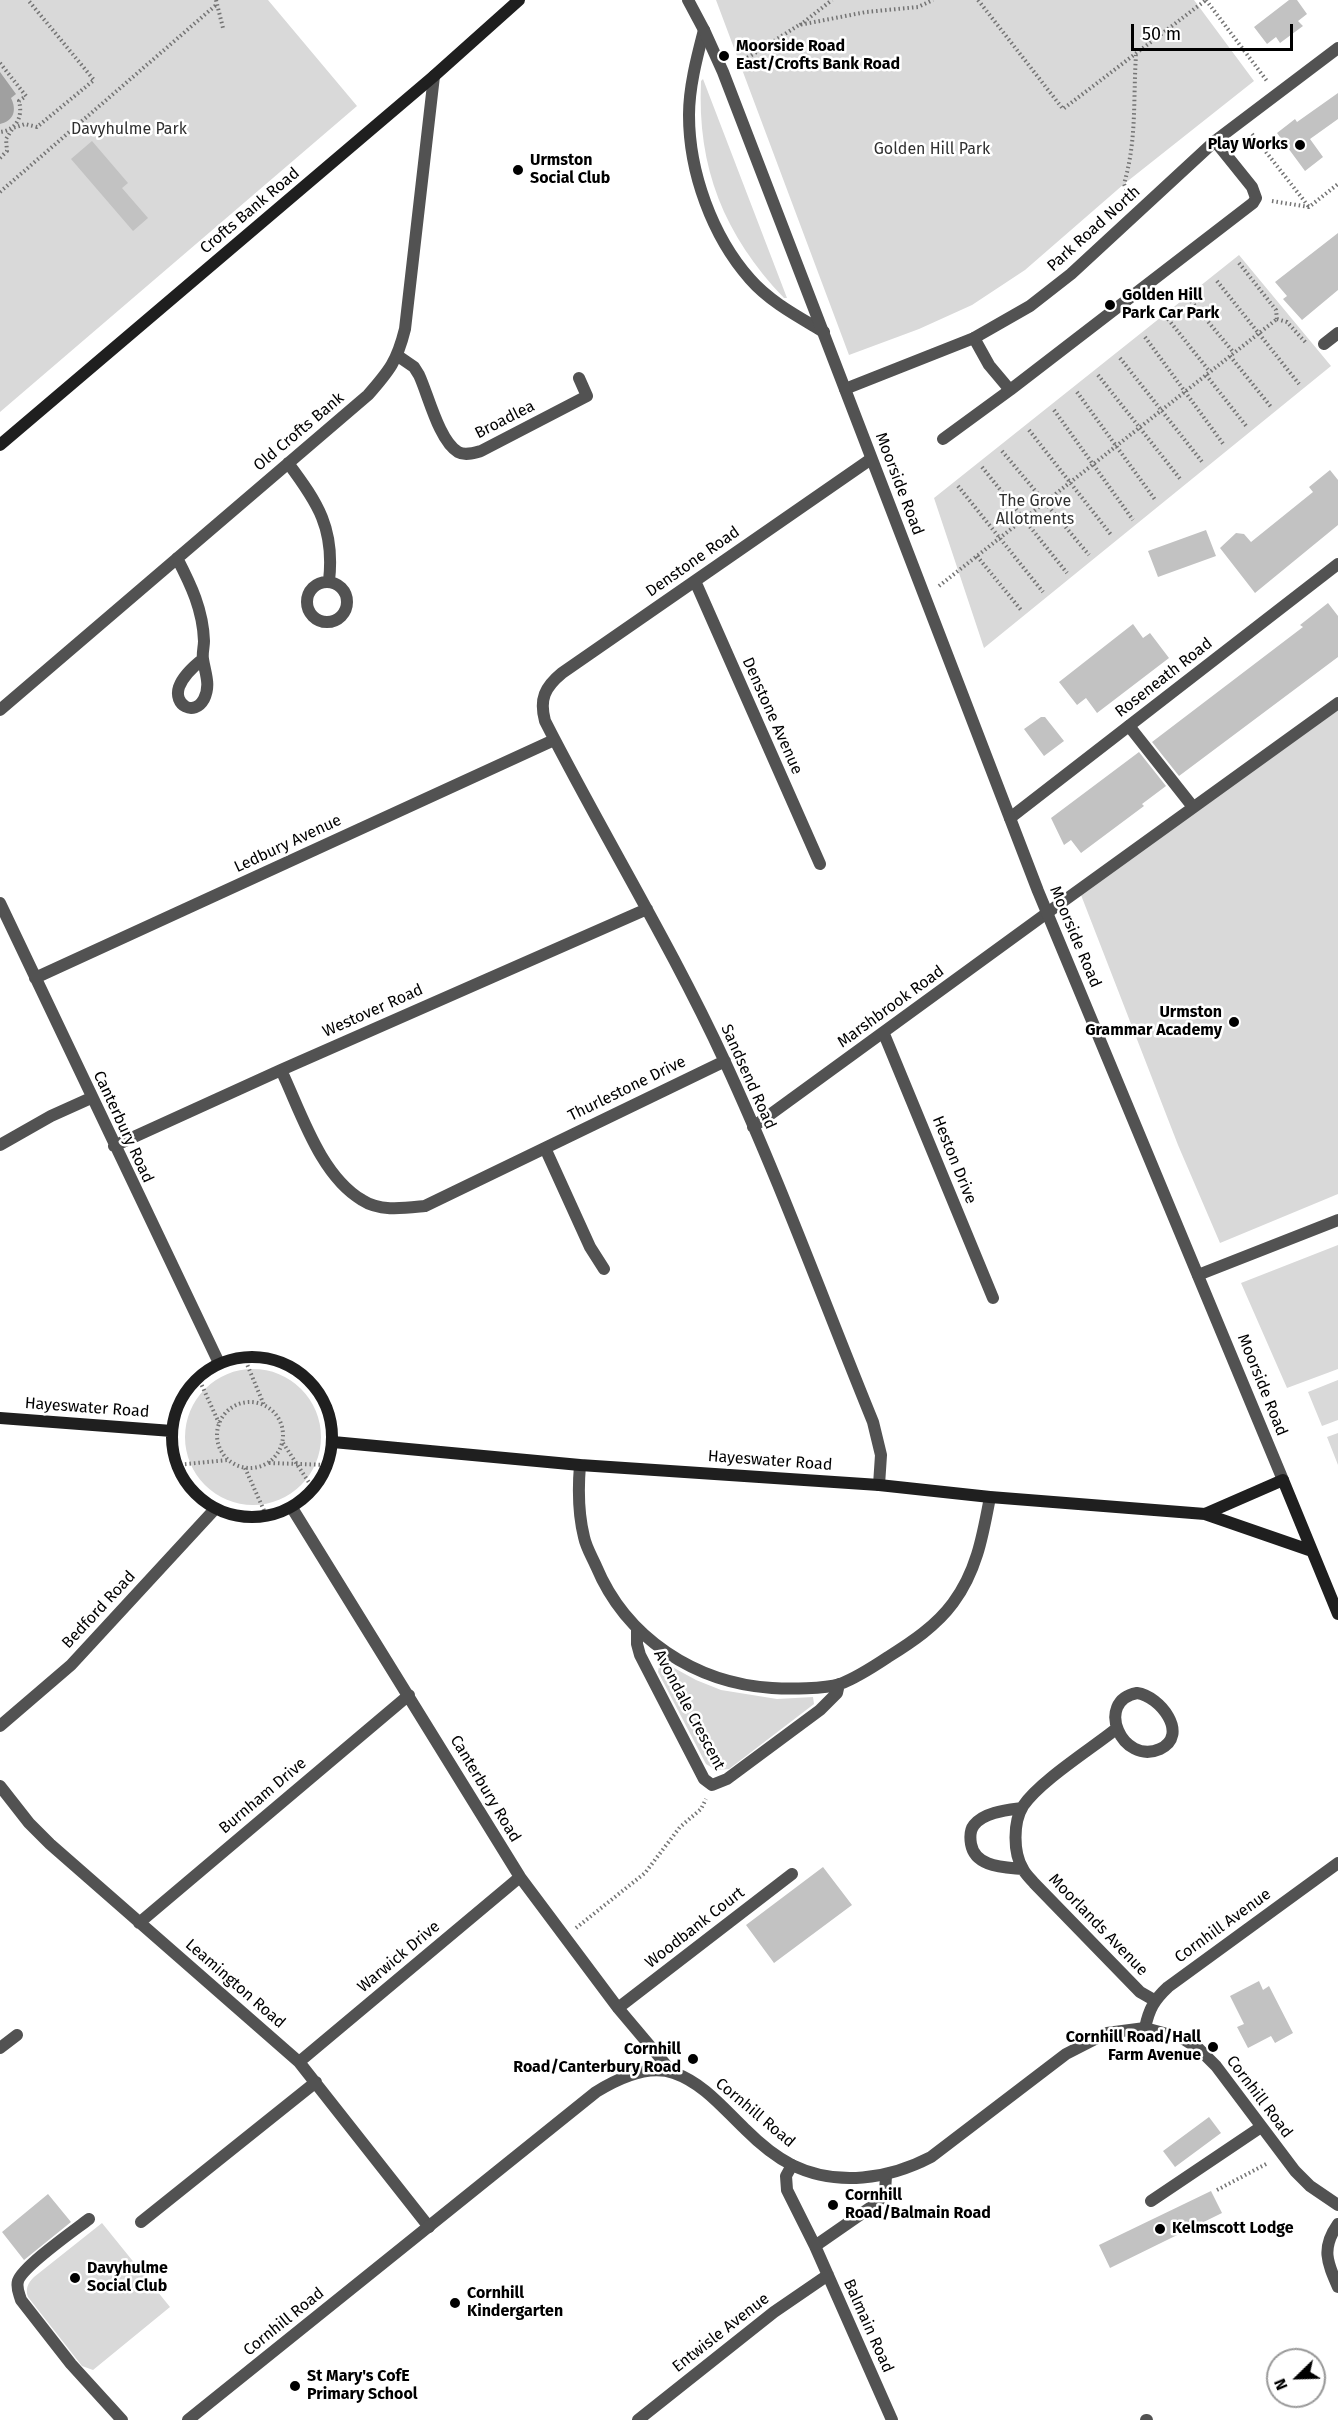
<!DOCTYPE html>
<style>
body{margin:0}
#map{position:relative;width:1338px;height:2420px;overflow:hidden;background:#fff;font-family:"Fira Sans",sans-serif}
canvas{display:block}
.north{position:absolute;left:1266px;top:2348px;width:60px;height:60px;box-sizing:border-box;background:#fff;border:2px solid #999;border-radius:50%;rotate:247deg;font-size:16px;font-weight:700;line-height:24px;text-align:center;color:#000}
.north::after{content:'';display:block;margin:auto;width:21px;height:27px;background:#000;clip-path:polygon(50% 0,100% 100%,50% 72%,0 100%)}
.scale{position:absolute;left:1131px;top:24px;width:162px;height:27px;box-sizing:border-box;border:3px solid #000;border-top:0;padding-left:8px;font-size:18px;line-height:21px;white-space:nowrap;color:#000;-webkit-text-stroke:4px #fff;paint-order:stroke}
</style>
<div id="map">
<canvas width="1338" height="2420"></canvas>
<div class="north">N</div>
<div class="scale">50 m</div>
</div>
<script>
const ctx = document.querySelector('canvas').getContext('2d');
ctx.lineJoin = 'round';
function paint(path, color) {
  ctx.fillStyle = color;
  ctx.fill(path, 'evenodd');
}
function trace(path, color, width, dash) {
  ctx.strokeStyle = color;
  ctx.lineWidth = width;
  ctx.lineCap = dash ? 'butt' : 'round';
  ctx.setLineDash(dash || []);
  ctx.stroke(path);
}
function write(font, color, halo, rows, align = 'center') {
  ctx.font = font + ' "Fira Sans",sans-serif';
  ctx.lineWidth = 5;
  ctx.setLineDash([]);
  ctx.textBaseline = 'middle';
  ctx.strokeStyle = halo;
  ctx.fillStyle = color;
  for (const [text, x, y, turn = 0] of rows) {
    ctx.save();
    ctx.translate(x, y);
    ctx.rotate((+turn || 0) * Math.PI / 180);
    ctx.textAlign = isNaN(turn) ? turn : align;
    if (halo) ctx.strokeText(text, 0, 0);
    ctx.fillText(text, 0, 0);
    ctx.restore();
  }
}
const green = new Path2D(`
 M0,0H268L357,106L0,412Z
 M716,0H1194L1254,81L1124,184L1025,270L972,305L919,329L849,355Z
 M703,79L787,298H784C724,235 697,168 701,81Z
 M1239,255L1331,366L984,648L934,498Z
 M1338,708V1194L1220,1243L1178,1145L1081,895Z
 M1338,1245V1369L1287,1388L1241,1283Z
 M185 1437a68 68 0 1 1 136 0a68 68 0 1 1-136 0Z
 M1338,1380V1420L1322,1426L1308,1392Z
 M1338,1433V1465L1327,1437Z
 M665,1663L696,1680L721,1690L777,1699L813,1697L814,1704L729,1769L716,1770L706,1764L658,1672L659,1666Z
 M102,2223L170,2307L93,2370L82,2366L28,2297C25,2289 28,2283 34,2277Z`);
const water = new Path2D(`
 M0,72L16,94L11,98C17,110 14,121 0,124Z`);
const building = new Path2D(`
 M1289,0H1297L1307,14L1298,21L1303,26L1280,43L1276,37L1267,44L1254,27Z
 M1338,93V119L1310,139L1323,157L1305,171L1277,133L1295,119L1297,122Z
 M92,141L128,183L122,188L148,218L133,231L71,159Z
 M1338,233V290L1302,320L1283,299L1287,296L1275,282Z
 M1330,470L1338,480V525L1255,593L1220,548L1236,533L1244,534L1251,542L1313,492L1309,487Z
 M1206,530L1216,556L1158,577L1148,551Z
 M1328,603L1338,616V657L1179,776L1152,742L1303,627L1300,625Z
 M1133,624L1143,638L1150,633L1169,658L1097,713L1086,698L1077,705L1059,682Z
 M1041,717H1045L1064,741L1044,756L1024,729Z
 M1139,752L1166,786L1142,804L1144,806L1081,853L1071,840L1064,845L1051,818Z
 M823,1867L852,1905L774,1963L746,1925Z
 M1259,1981L1263,1990L1269,1986L1293,2033L1275,2043L1271,2036L1248,2048L1237,2027L1244,2024L1230,1996Z
 M1209,2117L1221,2133L1175,2167L1163,2151Z
 M1211,2191L1222,2213L1110,2268L1099,2245Z
 M48,2194L71,2222L24,2260L2,2232Z`);
const path = new Path2D(`
 M216,0L223,28
 M978,0L1063,109L1206,0
 M1206,0L1267,81
 M800,25L832,0
 M0,63L26,96L19,101C23,116 17,130 0,132
 M736,65L799,25L866,12L918,7L933,0
 M1252,134L1309,207
 M0,158L7,151L6,139L13,128L25,124L37,127L94,80L28,0
 M0,192L216,5
 M1130,198L1124,184C1137,139 1133,101 1136,55
 M1272,201L1309,207L1338,184
 M1239,263L1276,310L1277,319
 M1217,281L1299,384
 M1191,301L1234,353
 M1168,319L1210,372
 M1277,319L1287,322L1307,344
 M1145,337L1224,445
 M1230,356L1271,407
 M1120,358L1203,463
 M1098,375L1181,480
 M1206,375L1247,427
 M1077,392L1156,501
 M1054,410L1133,520
 M1029,430L1112,536
 M1002,451L1089,555
 M982,467L1067,573
 M958,486L1043,592
 M977,556L1021,610
 M939,586L1277,319
 M244,1357L264,1405
 M198,1377L219,1423
 M217 1435a33 33 0 1 1 66 0a33 33 0 1 1-66 0Z
 M283,1443L314,1490
 M269,1463L328,1465
 M176,1465L228,1460
 M245,1468L267,1517
 M576,1928L645,1873L680,1827L701,1809L706,1799
 M1217,2190L1268,2163`);
const service = new Path2D(`
 M974,338L989,365L1010,390
 M943,439L1010,390L1253,203L1256,198L1252,187L1215,141
 M1129,726L1193,807
 M1047,913L1338,703
 M1198,1275L1338,1220
 M1151,2201L1261,2127
 M89,2219C75,2230 23,2266 18,2281C16,2288 19,2293 21,2300L71,2364L122,2420`);
const minor = new Path2D(`
 M704,30C697,57 689,87 689,115C689,172 712,236 750,279C770,302 799,317 824,332
 M1324,344L1338,333
 M398,356L414,367L419,375C428,394 439,441 458,452C465,456 474,453 481,451L587,396L579,378
 M845,389L974,338L1030,306L1071,274L1215,141L1338,48
 M871,459L562,673C545,687 539,699 545,721C603,835 671,945 725,1062C779,1179 824,1302 873,1422L881,1455L879,1485
 M288,463C318,503 335,529 329,581
 M177,558C191,585 203,610 204,641C204,647 202,653 203,659C205,673 211,685 204,699C194,717 173,705 179,687C183,676 194,666 203,659
 M695,581L820,864
 M307 602a20 20 0 1 1 40 0a20 20 0 1 1-40 0Z
 M0,710L368,395C390,370 397,361 405,329L434,76
 M1010,818L1338,564
 M0,903L219,1363
 M35,978L554,740
 M884,1034L993,1298
 M281,1070C301,1112 320,1175 362,1200C380,1212 405,1208 425,1206L725,1061
 M753,1127L1047,913
 M0,1145L51,1116L91,1098
 M114,1146L281,1070L647,909
 M545,1148L590,1247L604,1269
 M580,1465C578,1489 578,1513 584,1537C586,1547 592,1557 596,1566C626,1638 695,1683 772,1688C789,1689 824,1689 840,1684C856,1678 873,1667 888,1657C912,1642 936,1626 953,1603C977,1571 983,1534 990,1497
 M292,1508L520,1877L618,2008L672,2072
 M637,1629V1644L640,1655L704,1779L712,1785L727,1779L820,1710L837,1693L839,1684
 M1137,1693C1160,1696 1190,1735 1160,1749C1122,1766 1094,1701 1137,1693Z
 M0,1726L71,1665L215,1509
 M1116,1729C1091,1749 1040,1781 1023,1806C1013,1822 1013,1853 1023,1869C1025,1874 1031,1879 1034,1883L1140,1992L1154,2000
 M0,1786L29,1823L50,1844L299,2062L429,2227
 M1022,1808C1007,1810 984,1812 974,1825C970,1830 970,1838 971,1844C975,1867 1003,1867 1022,1869
 M139,1923L409,1695
 M618,2008L792,1874
 M1145,2028C1149,2009 1154,2000 1168,1987L1338,1863
 M0,2048L17,2035
 M299,2062L520,1877
 M792,2165L786,2176L787,2190L815,2246L892,2420
 M141,2222L316,2082
 M1338,2224C1321,2248 1327,2262 1338,2287
 M815,2246L877,2203L885,2192L886,2176
 M638,2420L774,2312L828,2275
 M1146,2420H1147`);
const tertiary = new Path2D(`
 M688,0L704,30L723,72L1038,891L1283,1480
 M188,2420L596,2092C617,2079 648,2064 674,2073C703,2083 723,2108 745,2129C758,2142 774,2156 792,2165C837,2187 889,2179 931,2157L1066,2054L1107,2033L1145,2028L1182,2038L1199,2049L1216,2066L1295,2171L1310,2186L1338,2205`);
const secondary = new Path2D(`
 M0,445L434,76L519,0
 M172 1437a80 80 0 1 1 160 0a80 80 0 1 1-160 0Z
 M0,1418L172,1431
 M333,1442L580,1465L879,1485L990,1497L1205,1514L1312,1551
 M1205,1514L1283,1480L1338,1614`);
const markers = [
 [724,56,6,"#000"],
 [1300,145,6,"#000"],
 [518,170,6,"#000"],
 [1110,305,6,"#000"],
 [1234,1022,6,"#000"],
 [1213,2047,6,"#000"],
 [693,2059,6,"#000"],
 [833,2205,6,"#000"],
 [1160,2229,6,"#000"],
 [75,2278,6,"#000"],
 [455,2303,6,"#000"],
 [295,2386,6,"#000"]
];
const poiNames = [
 ["Moorside Road",736,47],
 ["East/Crofts Bank Road",736,65],
 ["Play Works",1288,145,"right"],
 ["Urmston",530,161],
 ["Social Club",530,179],
 ["Golden Hill",1122,296],
 ["Park Car Park",1122,314],
 ["Urmston",1222,1013,"right"],
 ["Grammar Academy",1222,1031,"right"],
 ["Cornhill Road/Hall",1201,2038,"right"],
 ["Farm Avenue",1201,2056,"right"],
 ["Cornhill",681,2050,"right"],
 ["Road/Canterbury Road",681,2068,"right"],
 ["Cornhill",845,2196],
 ["Road/Balmain Road",845,2214],
 ["Kelmscott Lodge",1172,2229],
 ["Davyhulme",87,2269],
 ["Social Club",87,2287],
 ["Cornhill",467,2294],
 ["Kindergarten",467,2312],
 ["St Mary's CofE",307,2377],
 ["Primary School",307,2395]
];
const parkNames = [
 ["Davyhulme Park",129,130],
 ["Golden Hill Park",932,150],
 ["The Grove",1035,502],
 ["Allotments",1035,520]
];
const streetNames = [
 ["Crofts Bank Road",250,211,-40],
 ["Park Road North",1094,229,-42],
 ["Broadlea",505,420,-27],
 ["Old Crofts Bank",299,432,-40],
 ["Moorside Road",899,484,69],
 ["Denstone Road",693,562,-35],
 ["Roseneath Road",1164,678,-38],
 ["Denstone Avenue",772,716,66],
 ["Ledbury Avenue",288,844,-25],
 ["Moorside Road",1075,937,67],
 ["Marshbrook Road",891,1007,-36],
 ["Westover Road",373,1011,-24],
 ["Sandsend Road",748,1077,66],
 ["Thurlestone Drive",627,1089,-26],
 ["Canterbury Road",123,1127,65],
 ["Heston Drive",954,1160,68],
 ["Moorside Road",1262,1385,68],
 ["Hayeswater Road",87,1408,4],
 ["Hayeswater Road",770,1461,4],
 ["Bedford Road",99,1610,-47],
 ["Avondale Crescent",689,1710,62],
 ["Canterbury Road",485,1789,59],
 ["Burnham Drive",263,1796,-40],
 ["Moorlands Avenue",1098,1925,46],
 ["Cornhill Avenue",1223,1926,-36],
 ["Woodbank Court",695,1928,-38],
 ["Warwick Drive",399,1957,-40],
 ["Leamington Road",235,1984,41],
 ["Cornhill Road",1259,2097,53],
 ["Cornhill Road",755,2113,40],
 ["Cornhill Road",284,2322,-39],
 ["Balmain Road",868,2326,66],
 ["Entwisle Avenue",721,2333,-38]
];
paint(green, '#d9d9d9');
paint(water, '#a0a0a0');
paint(building, '#c2c2c2');
trace(path, '#747474', 4, [1.5, 3]);
trace(service, '#525252', 12);
trace(minor, '#525252', 12);
trace(tertiary, '#525252', 12);
trace(secondary, '#1f1f1f', 12);
for (const [x, y, r, color] of markers) {
  const dot = new Path2D();
  dot.arc(x, y, r, 0, 2 * Math.PI);
  ctx.fillStyle = color;
  ctx.fill(dot);
  trace(dot, '#fff', 2);
}
write('bold 16px', '#000', '#fff', poiNames, 'left');
write('16px', '#303030', '#fff', parkNames);
write('16px', '#000', '#fff', streetNames);
</script>
